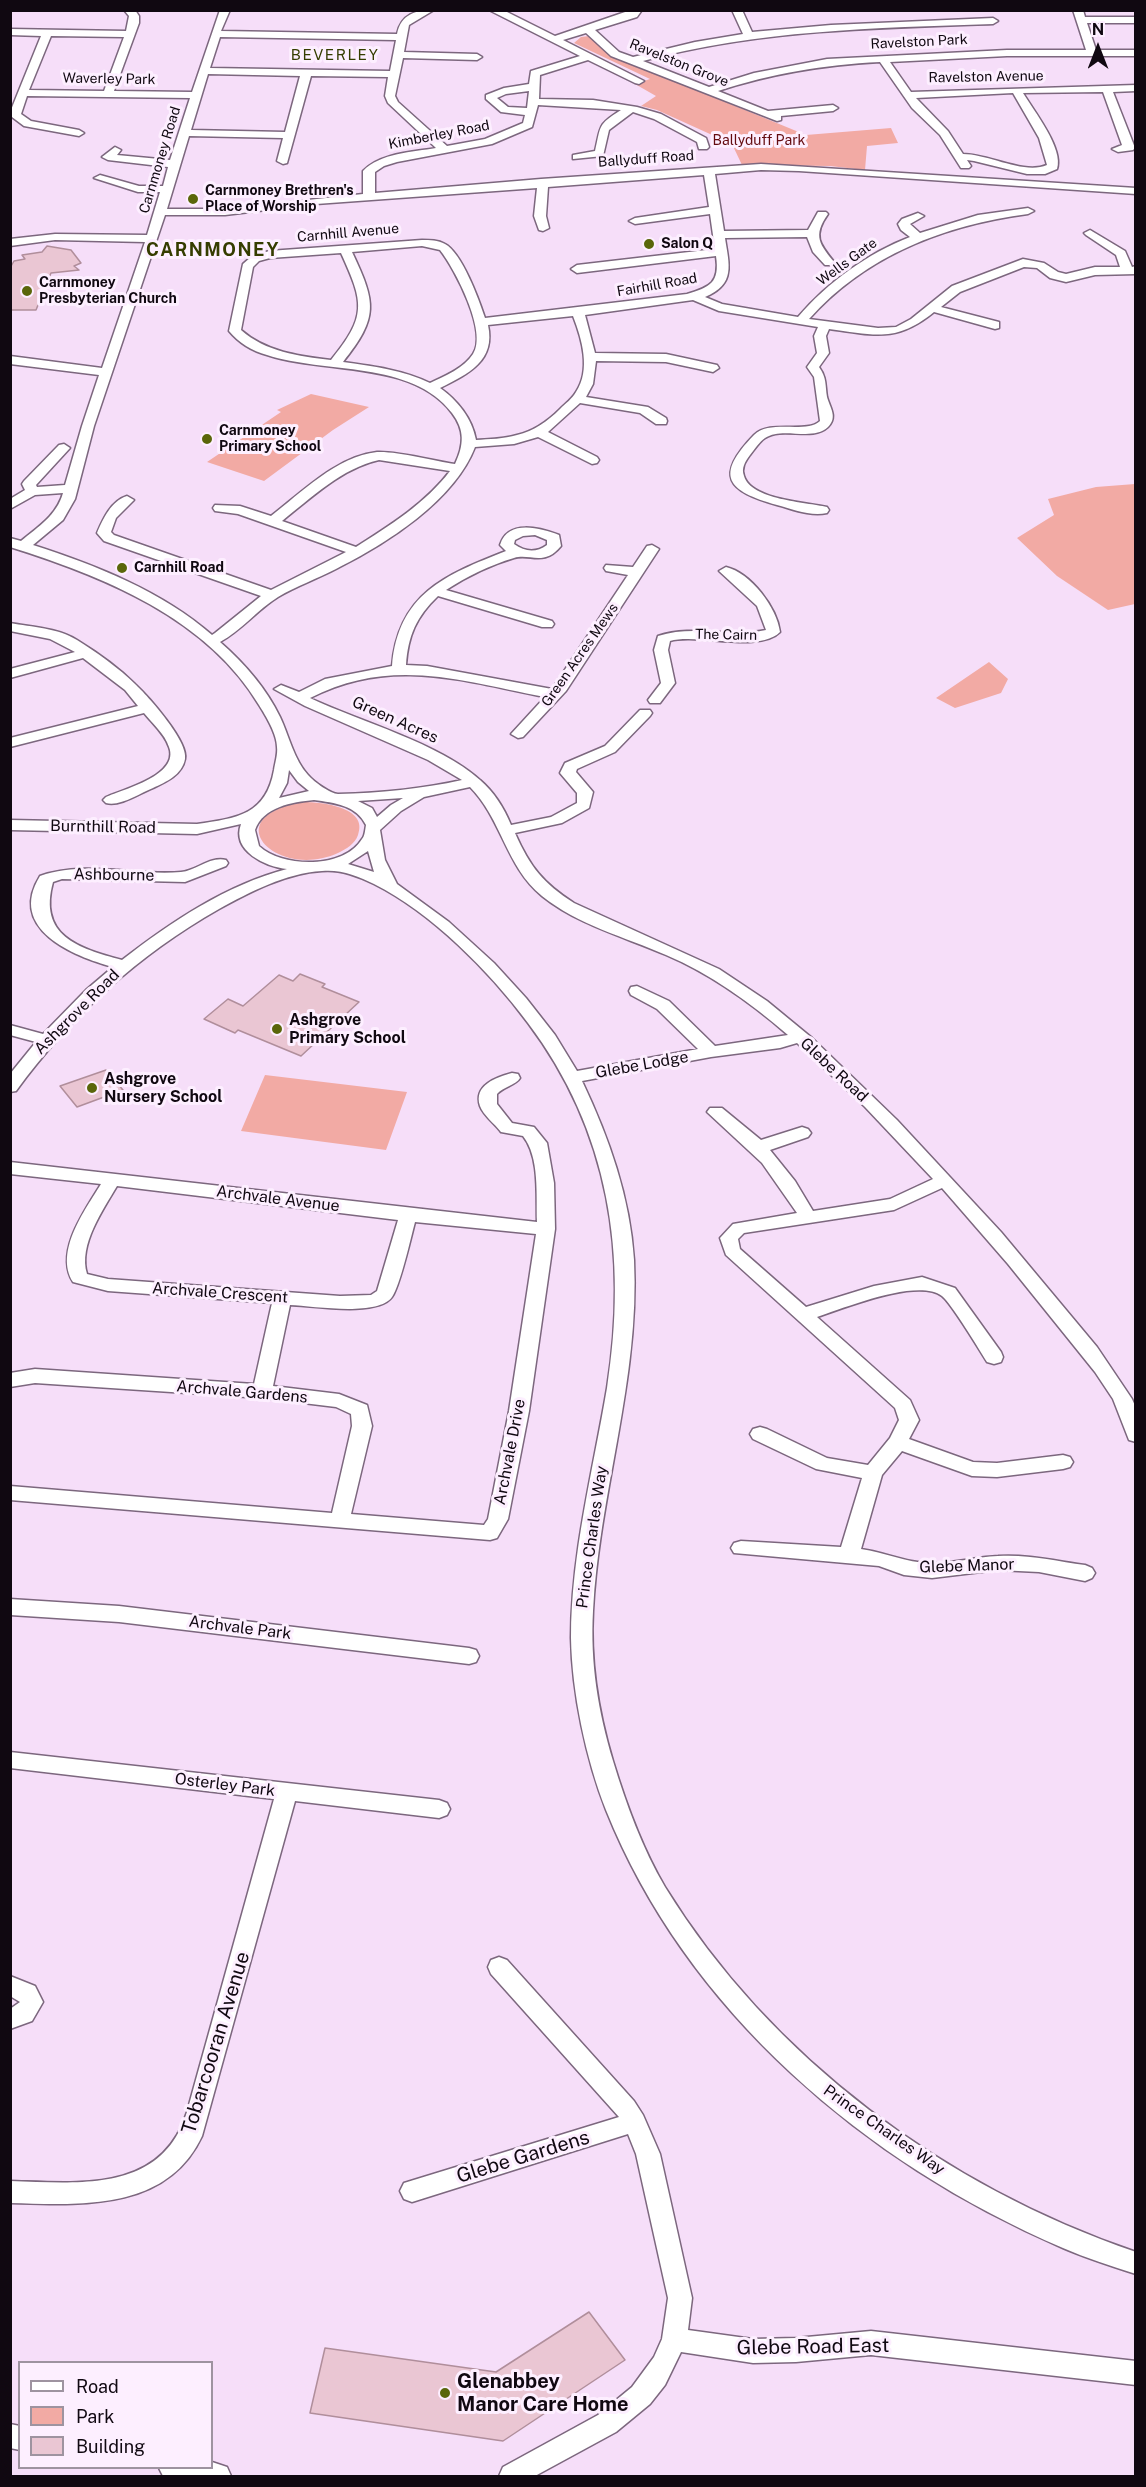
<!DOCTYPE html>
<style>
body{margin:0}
#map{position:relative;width:1146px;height:2487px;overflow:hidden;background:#f6def9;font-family:"Public Sans",sans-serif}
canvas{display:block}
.frame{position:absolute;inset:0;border:12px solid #100811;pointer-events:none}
.legend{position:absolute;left:18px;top:2361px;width:195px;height:108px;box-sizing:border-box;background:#fdefff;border:2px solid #9e93a0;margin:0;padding:8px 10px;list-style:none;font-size:18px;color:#100811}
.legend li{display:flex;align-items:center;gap:12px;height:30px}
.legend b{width:30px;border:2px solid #9e93a0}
.north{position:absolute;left:1068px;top:18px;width:60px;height:60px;-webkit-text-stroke:4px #fdefff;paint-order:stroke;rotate:0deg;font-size:16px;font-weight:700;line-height:24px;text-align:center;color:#100811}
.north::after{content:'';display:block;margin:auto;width:21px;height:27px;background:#100811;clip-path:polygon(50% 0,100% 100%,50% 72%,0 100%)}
</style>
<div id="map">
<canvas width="1146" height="2487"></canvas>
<div class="frame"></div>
<ul class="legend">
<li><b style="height:8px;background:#fff"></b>Road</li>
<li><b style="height:16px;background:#f2aaa4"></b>Park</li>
<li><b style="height:16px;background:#eac6d3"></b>Building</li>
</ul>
<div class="north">N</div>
</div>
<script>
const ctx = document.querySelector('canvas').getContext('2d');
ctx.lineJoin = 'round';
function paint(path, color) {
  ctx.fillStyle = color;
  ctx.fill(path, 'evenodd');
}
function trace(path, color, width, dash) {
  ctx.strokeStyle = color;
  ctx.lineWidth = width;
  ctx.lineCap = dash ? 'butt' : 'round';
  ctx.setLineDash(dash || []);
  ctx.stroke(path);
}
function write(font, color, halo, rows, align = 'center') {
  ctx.font = font + ' "Public Sans",sans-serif';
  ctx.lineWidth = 6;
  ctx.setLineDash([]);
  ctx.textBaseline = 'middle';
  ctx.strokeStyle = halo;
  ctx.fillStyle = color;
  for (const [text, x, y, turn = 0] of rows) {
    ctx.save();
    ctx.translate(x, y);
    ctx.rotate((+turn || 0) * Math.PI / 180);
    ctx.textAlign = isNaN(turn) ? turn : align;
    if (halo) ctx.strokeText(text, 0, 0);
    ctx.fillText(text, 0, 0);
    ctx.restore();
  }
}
const green = new Path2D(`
 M589,36L609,54L623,60L806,135L891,128L898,143L867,146L865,170L830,166L742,165L732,144L657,110L641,106L656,96L635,84L650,79L574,43L581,37Z
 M311,394L369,407L333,430L264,481L207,462L281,412L277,410Z
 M1135,484V604L1108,610L1057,576L1017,538L1054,515L1048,499L1096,487Z
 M989,662L1008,679L1001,693L955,708L936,698Z
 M304,802C321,802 369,807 358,835C355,844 346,849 338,853C276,881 214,816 304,802Z
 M265,1075L407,1092L386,1150L241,1131Z`);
const building = new Path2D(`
 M47,246L71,250L81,263L74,266L79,270L51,273L36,310H10V268L14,261L25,259L22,255L42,252Z
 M300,974L325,984L322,987L359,1002L301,1056L238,1030L235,1033L204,1019L228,999L243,1006L279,975L293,981Z
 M106,1070L123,1090L77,1107L60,1086Z
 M589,2312L625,2360L503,2441L310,2413L325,2348L496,2372Z`);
const minor = new Path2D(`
 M124,10H135L139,16V23L114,91L192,92L220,10H230L221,31L397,34C401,14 416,10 434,10L409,25L404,52L477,54L482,57L477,60L403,58L395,96L398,102L447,146L485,139L523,123L525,115L501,112L486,99V95L504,88L529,84L531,71L580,56L489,10H503L555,36L631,10H642L637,17L595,30L619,52L633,57L695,42L743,34L732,10H742L752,32L831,25L993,18L998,21L993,24C875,28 757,30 643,61L709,87L754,73L827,59L1007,50H1086L1073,10H1083L1085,17H1136V23H1087L1096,50H1136V56H1007L890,62L911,92L1136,85V91L1113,92L1135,148L1133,150L1118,152L1112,149L1122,145L1103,92L1023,93C1034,111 1064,149 1057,169L1045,174H1027L974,161L967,160L971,166L969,168H961L940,135L912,108L880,62C823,65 773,73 718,91L768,111L833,105L838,108L833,111L781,116V120L777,121L611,56L586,33L563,40L644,81L639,84L635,83L588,60L540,75L539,99L593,100L637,107L661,114L706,138L709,147L707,149H699L697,142L654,119L633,112L609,130L603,156L573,159V155L595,151C601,126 597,125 621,110L538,105L532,127L492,144L397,162L384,166L375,172V193L541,179L761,164L1136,188V194L799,171L761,170L715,174L724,231L808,230L818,212H826L828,214C812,236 820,245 835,263L833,265H825L813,252L807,237L725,238C729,265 736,284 705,297L722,304L798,317C827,283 868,253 910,237L901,230L898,224L902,219L918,213L924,216L910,224L920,233L978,215L1028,208L1034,211L1028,214C945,225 866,255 809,319L878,328L896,327L911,319L952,286L1023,259L1044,263L1058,272L1066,274L1095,267H1120L1116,255L1086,235L1084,233L1090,230L1125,251L1132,267L1136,266V274L1095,275L1066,282L1050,278L1037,268L1024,267L960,292L941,307L999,322V328L995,329L934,312C896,343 875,335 829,329L826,336L829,353L819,367C827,378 825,385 827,397C830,408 838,417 828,427C812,442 783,426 765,438C760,441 754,450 750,455C745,462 741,468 744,476C751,500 806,502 827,507L829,510L827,513C811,517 792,509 777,505C727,491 714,476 754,435C770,419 806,434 820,421L814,377L807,367L817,353L814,336L818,327L719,311L693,300L585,315L595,353L666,354L717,365L719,368L713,372L666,362L596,361L593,384L586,397L648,407L666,418L667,421L666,424H656L640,413L580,403L548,432L597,457L599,460L597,463L592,464L538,437L514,444L475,447C454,501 386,544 336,569C317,579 296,586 278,597C257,610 242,630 220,642C244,663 266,688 280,717C289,736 294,760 308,775C314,782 331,794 338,794C379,793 422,789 462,780L428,760L305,706L274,689L281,685L299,692L325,679L392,666C398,594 445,575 506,551L500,545C508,519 540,528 559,535L561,546C544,567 530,553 514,558C490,565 466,577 446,590L552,621L554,624L552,627H542L438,596C416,617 408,636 406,665L427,666L552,689L628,575L606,571L604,568L606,565L633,567L647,546L652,545L659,549L566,691L523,737L518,738L511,734L545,697C462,681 391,656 310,698C361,722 439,743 480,780C494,792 504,808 511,825L551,817L577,803V793L560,773L565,763L605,746L640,710H650L652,713L650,716L615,752L577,769L576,772L593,792L589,808L562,823L515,833C530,867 543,883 574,903L719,969L767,1001L812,1038L897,1120L1001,1232L1097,1347L1132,1399L1136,1408V1442L1129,1440L1113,1399L1095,1372L1008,1264L942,1188L894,1210L744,1233L738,1239L740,1249L806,1307L874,1286L922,1277L955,1288L1001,1352L1003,1357L1001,1362L994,1364L987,1362C979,1349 951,1303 942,1296C917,1278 845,1308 817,1317L910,1400L919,1420L909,1439L973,1462L997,1463L1063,1455L1070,1457L1073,1462L1070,1467L1063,1469L997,1477L972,1476L902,1451L882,1475L861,1549C885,1552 908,1564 933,1563C955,1563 976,1557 998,1556C1027,1554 1056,1561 1085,1565L1092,1568L1095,1573L1092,1578L1085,1581L1039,1572L998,1570L932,1578L904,1575L879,1566L734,1553L731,1548L734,1543L741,1541L841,1547L862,1478L816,1469L753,1439L750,1434L753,1429L760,1427L767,1429L827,1458L868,1465L890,1438L899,1420L895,1408L726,1255L720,1238L733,1224L797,1213L762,1163L707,1112L710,1108H722L761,1140L802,1127L808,1129L811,1133L808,1137L770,1150L795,1181L813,1211L890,1199L933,1179L865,1107L797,1043L780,1048L711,1057L582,1081C609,1138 630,1197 634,1260C640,1379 599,1493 593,1611C590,1663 598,1711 613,1761C626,1804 642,1848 665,1887C771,2059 946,2187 1136,2252V2274C1111,2266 1086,2258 1063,2248C867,2164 687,2012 606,1810C586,1759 572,1693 571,1638C571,1554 593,1471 607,1388C628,1256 610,1132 528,1023C490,972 432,913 374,884C358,876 340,869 322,871C286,873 250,892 219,909C138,955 71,1016 16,1091L10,1092V1074L36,1042L10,1035V1025L43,1034L86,990L113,967C73,956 7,929 40,876C85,860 135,876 181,872C196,871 210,856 226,860L228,863L226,866L185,882L62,879L53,882C38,936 78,948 122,960C171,922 226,885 287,869C266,867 231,851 241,824L197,834L10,830V820L197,824C237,818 266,815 274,770C275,763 278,754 277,747C277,734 266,716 259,705C207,618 103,576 10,547V538L21,541C38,527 57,515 63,493L35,495L10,509V499L25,490L22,484L24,481L59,445L64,444L70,448L36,485L37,487L65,485L82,426L99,375L10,364V356L102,368L145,242L55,240L10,246V239L55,234L147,235L160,192H138L94,178L100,175L139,186H163L168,167L108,160L102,157L115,147L121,150L117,155L170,160L190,98L27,96L21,114L31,121L79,130L84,133L79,136L24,126L12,117L11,110L41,36L10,35V29L126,31L129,16ZM51,36L124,37L104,91L29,90ZM220,37L396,40L390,71L210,68ZM208,74L300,76L285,132L191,130ZM311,76L388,77L385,96L388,103L436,148C413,152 380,153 363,171V194L225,209H167L189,136L283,138L277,161L283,164L287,163ZM529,91L527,108L508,107L497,98L506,94ZM1013,93L1039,138L1047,165C1024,175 989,154 963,154L948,131L916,98ZM704,175L709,207L635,218L629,221L635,224L710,214L715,249L577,265L571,269L577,273L716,256C720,283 710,287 687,294L485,318C479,300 462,253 445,244C438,240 430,240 422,240L269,251L251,257L243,264L229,331C239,343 252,351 267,355C324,374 412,360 452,413C465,430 464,445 455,464C435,461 397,451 377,452C337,456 301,493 271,516L240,506L215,505L213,508L215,511L238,514L346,552L271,590L114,535L111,532L116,518L134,500L127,496C111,501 103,519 97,533L104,541L261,596L215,633L212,635C162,591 95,565 33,545L63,520L75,499L94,426L165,215H225L316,204L537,188L534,216L539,230L543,231L549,228L546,216L548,187ZM422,246L440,250C455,269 488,332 473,354C464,368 445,376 430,383C403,370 373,366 343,362C379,317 376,303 352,252ZM341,253C364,303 367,316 331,360C298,356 266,352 241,330L253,267L259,261L270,258ZM573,316C582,339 591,370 576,392C572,399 566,403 560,409C548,421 534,431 517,435C504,439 489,439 476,440C472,418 457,400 440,388C468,374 496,361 488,325ZM379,460L450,471C426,503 389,526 356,547L282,521C311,498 342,468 379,460ZM535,535L547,540V545C536,553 525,552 514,544L515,540L523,536ZM289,770L298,782L309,791L279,798L287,783ZM470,787C502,819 506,867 542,896C578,925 625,937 666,955C711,974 751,1003 788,1035L715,1046L669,1001L637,986L631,987L629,991L631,995L657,1009L698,1049L577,1071L555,1035L526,998L494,963L449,922L397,884L385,860L380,830L401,811L424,797ZM403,798L391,805L377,817L372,808L358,801ZM314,800C335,803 356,805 366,825C365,830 365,836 362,839C344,869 283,868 259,846L255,830C263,807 292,802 314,800ZM368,851L374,872L348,864Z
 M726,567C751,573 777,608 780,632C760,653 696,633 670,641L668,650L675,683L660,703H650L648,700L661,683L654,650L658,636C693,624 730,638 766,630L757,606L719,571Z
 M10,623C32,627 58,628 77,640C95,651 120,669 135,684C148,696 189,742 185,759C182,775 166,782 153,788C140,793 120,807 106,803L103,800L106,797C124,789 180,775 169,747C165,734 152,723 144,713L10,747V738L138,706L125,690L83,658L10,678V669L75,652L50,639L10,631Z
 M512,1073L518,1074L520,1078C516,1085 503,1087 497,1094V1104L512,1123L534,1127L547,1143L554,1183L555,1229L529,1411L508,1519L497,1538L490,1540L10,1500V1486L332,1513L352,1426L351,1414L336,1407L262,1398L35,1383L10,1387V1373L35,1369L254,1384L272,1303L108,1291L73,1282C54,1252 85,1210 101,1184L10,1174V1162L537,1222C536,1196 540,1157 523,1136L501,1132C495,1124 483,1115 480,1106C473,1085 497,1077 512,1073ZM117,1186L398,1220L377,1291L371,1295L340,1296L108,1279L87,1274C78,1245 103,1210 117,1186ZM415,1222L536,1234L509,1411L488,1519L484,1525L351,1514L372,1426L367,1405L339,1394L273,1386L290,1305C313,1306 378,1317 392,1297C400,1286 411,1237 415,1222Z
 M10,1599L119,1606L469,1648L476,1650L479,1656L476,1662L469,1664L119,1622L10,1615Z
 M10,1752L439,1800L447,1803L450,1809L447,1815L439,1818L295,1801L202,2136C167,2211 82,2205 10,2203V2181C80,2183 162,2193 187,2112L274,1799L10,1768Z
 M499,1957L507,1960L634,2101L643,2115L660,2154L692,2298L688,2330L753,2339L796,2338L871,2331L1136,2361V2385L871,2355L796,2362L753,2363L681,2352L665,2385L650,2404L616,2432L535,2476H499L503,2467L598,2415L632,2387L654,2357L662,2339L668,2298L636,2154L628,2134L412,2202L404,2199L400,2191L404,2183L619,2117L491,1974L488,1967L491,1960Z
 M10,1976L35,1986L43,2002L32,2021L10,2029V2009L20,2002L10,1996Z
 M10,2424L20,2426V2450L10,2448Z
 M212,2462L227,2467L231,2476H163L159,2468H212Z`);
const markers = [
 [193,199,6,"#5a660a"],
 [649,244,6,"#5a660a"],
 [27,291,6,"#5a660a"],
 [207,439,6,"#5a660a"],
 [122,568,6,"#5a660a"],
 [277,1029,6,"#5a660a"],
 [92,1088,6,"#5a660a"],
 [445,2393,6,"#5a660a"]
];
const farStreetnames = [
 ["Ravelston Park",919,42,-3],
 ["Ravelston Grove",679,63,22],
 ["Ravelston Avenue",986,77,-1],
 ["Waverley Park",109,79,1],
 ["Kimberley Road",439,135,-11],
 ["Ballyduff Road",646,159,-4],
 ["Carnmoney Road",160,160,-73],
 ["Carnhill Avenue",348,233,-5],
 ["Wells Gate",847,262,-36],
 ["Fairhill Road",657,285,-10],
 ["The Cairn",726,635,1],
 ["Green Acres Mews",580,655,-55]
];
const farParknames = [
 ["Ballyduff Park",759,141]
];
const farPoinames = [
 ["Carnmoney Brethren's",205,191],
 ["Place of Worship",205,207],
 ["Salon Q",661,244],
 ["Carnmoney",39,283],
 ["Presbyterian Church",39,299],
 ["Carnmoney",219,431],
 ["Primary School",219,447],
 ["Carnhill Road",134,568]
];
const farNeighbourhoodnames = [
 ["BEVERLEY",335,55]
];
const streetNames = [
 ["Green Acres",395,720,24],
 ["Burnthill Road",103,827,1],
 ["Ashbourne",114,875,1],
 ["Ashgrove Road",77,1012,-45],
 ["Glebe Lodge",642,1065,-10],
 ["Glebe Road",834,1070,43],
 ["Archvale Avenue",278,1199,7],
 ["Archvale Crescent",220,1293,4],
 ["Archvale Gardens",242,1392,5],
 ["Archvale Drive",510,1452,-79],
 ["Prince Charles Way",592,1537,-82],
 ["Glebe Manor",967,1566,-2],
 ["Archvale Park",240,1628,7],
 ["Osterley Park",225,1785,7],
 ["Prince Charles Way",884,2130,35]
];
const poiNames = [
 ["Ashgrove",289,1020],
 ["Primary School",289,1038],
 ["Ashgrove",104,1079],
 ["Nursery School",104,1097]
];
const farDistrictnames = [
 ["CARNMONEY",213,250]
];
const nearStreetnames = [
 ["Tobarcooran Avenue",216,2043,-73],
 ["Glebe Gardens",523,2157,-17],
 ["Glebe Road East",813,2347,-1]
];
const nearPoinames = [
 ["Glenabbey",457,2382],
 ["Manor Care Home",457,2405]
];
paint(green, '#f2aaa4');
paint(building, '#eac6d3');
trace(building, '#b08e9b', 1.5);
trace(minor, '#7c677e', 3);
paint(minor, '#fff');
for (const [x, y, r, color] of markers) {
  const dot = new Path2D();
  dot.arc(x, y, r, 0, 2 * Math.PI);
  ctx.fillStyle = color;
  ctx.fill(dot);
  trace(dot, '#fdefff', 2);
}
write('14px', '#100811', '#fdefff', farStreetnames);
write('14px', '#640b10', '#fdefff', farParknames);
write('bold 14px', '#100811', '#fdefff', farPoinames, 'left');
ctx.letterSpacing = '1.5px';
write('15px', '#353d00', '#fdefff', farNeighbourhoodnames);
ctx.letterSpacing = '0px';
write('16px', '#100811', '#fdefff', streetNames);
write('bold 16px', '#100811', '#fdefff', poiNames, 'left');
ctx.letterSpacing = '1.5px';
write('bold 18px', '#353d00', '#fdefff', farDistrictnames);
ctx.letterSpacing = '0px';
write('20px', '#100811', '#fdefff', nearStreetnames);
write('bold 20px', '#100811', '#fdefff', nearPoinames, 'left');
</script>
